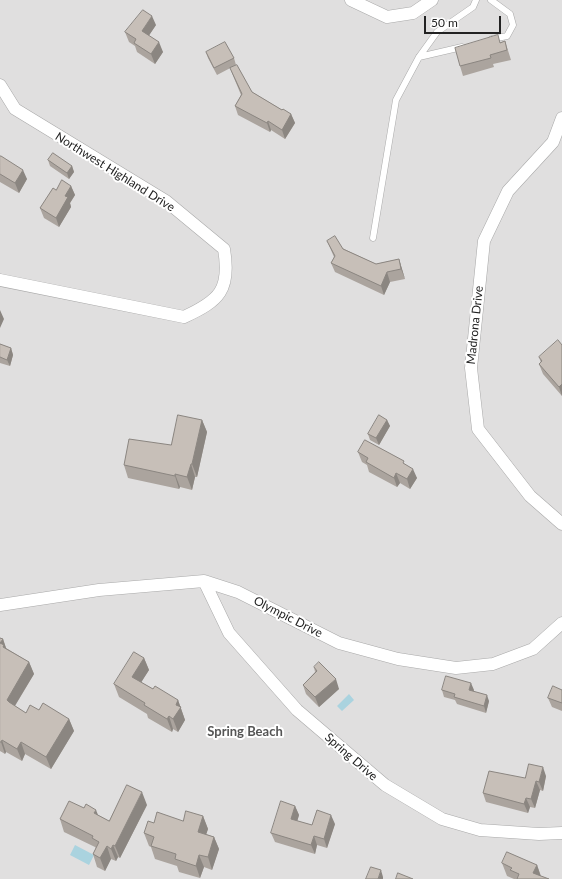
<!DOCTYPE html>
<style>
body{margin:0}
#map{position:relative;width:562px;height:879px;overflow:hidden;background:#f2efe9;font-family:Lato,sans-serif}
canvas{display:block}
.scale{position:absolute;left:424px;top:16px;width:77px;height:18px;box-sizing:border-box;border:2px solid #222;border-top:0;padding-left:5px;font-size:12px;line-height:14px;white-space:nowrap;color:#222;-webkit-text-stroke:3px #fff;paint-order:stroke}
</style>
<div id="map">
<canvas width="562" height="879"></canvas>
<div class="scale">50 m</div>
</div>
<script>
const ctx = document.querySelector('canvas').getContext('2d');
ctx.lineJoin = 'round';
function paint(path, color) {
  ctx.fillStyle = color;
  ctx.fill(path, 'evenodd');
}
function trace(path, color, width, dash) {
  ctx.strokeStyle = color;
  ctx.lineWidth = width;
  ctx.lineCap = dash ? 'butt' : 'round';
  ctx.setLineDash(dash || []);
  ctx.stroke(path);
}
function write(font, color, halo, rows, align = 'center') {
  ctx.font = font + ' Lato,sans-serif';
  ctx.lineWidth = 4;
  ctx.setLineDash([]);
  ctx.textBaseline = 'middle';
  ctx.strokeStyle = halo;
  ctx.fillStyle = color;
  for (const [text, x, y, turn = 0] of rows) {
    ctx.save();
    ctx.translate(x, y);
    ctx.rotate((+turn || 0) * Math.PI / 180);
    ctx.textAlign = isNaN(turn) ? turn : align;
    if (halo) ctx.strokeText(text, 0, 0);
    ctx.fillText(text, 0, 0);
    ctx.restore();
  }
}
const residential = new Path2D(`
 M0,0H562V879H0Z`);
const water = new Path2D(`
 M349,694L354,700L342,711L337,706Z
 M75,845L94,855L89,865L70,855Z`);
const service = new Path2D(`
 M491,0L510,14L513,25L507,36L492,39
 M419,57L462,47
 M373,238L396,100L419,57L437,32L473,7L476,0`);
const minor = new Path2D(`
 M351,0L387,17L413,13L432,0
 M0,85L15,109L166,201L224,249C231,290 219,301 184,317L0,280
 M562,118L553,142L508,191L484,241L471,368L478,429L530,496L562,524
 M204,581L229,633L297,710L385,785L442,819L480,830L539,834L562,833
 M0,605L99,590L204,581L238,592L339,643L398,659L456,668L493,664L533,649L562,623`);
const wall = new Path2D(`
 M156,25L149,35L163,52L155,64L137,52L135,46L129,42L125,32Z
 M505,41L511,60L493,64L494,67L463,76L460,66L501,42Z
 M206,52L234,58L236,65L217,75L208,58Z
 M230,68L252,92L282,110L291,114L295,123L285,139L271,130L270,132L238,115L235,106L241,95L234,78Z
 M0,156L27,179L19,193L0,182V183Z
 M48,160L72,166L74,172L69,179L50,166Z
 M71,186L75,195L70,203L71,207L59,227L44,218L40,208L56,190Z
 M327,241L376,264L399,259L405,279L390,282L384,295L335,272L331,263L334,257Z
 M0,344L11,348L13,355L10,366L0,363Z
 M562,345V396L543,374L539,364L541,363L539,357Z
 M202,420L207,432L197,477H195L192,490L180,487L179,489L128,478L124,465L171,445Z
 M387,420L390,426L379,445L370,440L368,434Z
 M358,452L405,464L417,478L410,489L400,483L397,487L369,472L367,465L362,462Z
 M0,638L3,639L6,648L29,662L34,674L15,706L26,713L39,710L69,719L74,731L51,769L25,754L22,761L6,752L5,754L0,751Z
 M144,658L149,670L141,682L153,689L178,700L185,720L178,732L173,729L172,732L148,718L147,714L119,697L114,684Z
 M314,667L339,689L319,707L306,694L303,685L315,672Z
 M442,690H474L473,691L489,701L486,713L457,704L455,700L444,697Z
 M562,690V711L552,707L548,698Z
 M546,776L543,791L540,790L535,808L530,807L528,813L486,802L483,793L525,778Z
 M147,805L120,858L118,857L116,861L111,859L105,871L97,867L93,854L96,848L95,847L64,832L60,819L98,815L109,821Z
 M295,806L299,815L297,821L312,825L335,824L327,848L317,845L315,854L275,842L271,833Z
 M203,816L208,829L206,834L214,837L219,849L212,870L204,867L200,878L179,872L177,866L155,859L151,847L149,846L144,833L154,823L183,821Z
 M502,863L537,865L541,876L549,879H514L507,876Z`);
const shadedWall = new Path2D(`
 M152,16L156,25L146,40L142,31Z
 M159,42L163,52L155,64L151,54Z
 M291,114L295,123L285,139L282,130Z
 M268,121L271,130L270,132L267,123Z
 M72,166L74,172L69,179L67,173Z
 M23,170L27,179L19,193L15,183Z
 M71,186L75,195L70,203L71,207L59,227L56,218L65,196Z
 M399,259L405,279L401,269Z
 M387,272L390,282L384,295L381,286Z
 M0,310L4,319L0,328Z
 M11,348L13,355L10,366L7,360Z
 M562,384V396L559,387Z
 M202,420L207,432L197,477L192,464Z
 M387,420L390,426L379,445L376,438Z
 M191,464L195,477L192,490L187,477Z
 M413,469L417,478L410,489L407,479Z
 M396,473L400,483L397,487L394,478Z
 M175,474L180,487L179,489L175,476Z
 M3,639L7,651L0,643Z
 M144,658L149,670L137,689L132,677Z
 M29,662L34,674L11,712L7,700Z
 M336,679L339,689L319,707L315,697Z
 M471,683L474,690L472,697L469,690Z
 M487,695L489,701L486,713L484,706Z
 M178,700L185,720L178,732L173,719L176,705Z
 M169,716L173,729L172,732L167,719Z
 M69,719L74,731L51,769L46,757Z
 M2,740L6,752L5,754L1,742Z
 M21,742L25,754L22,761L17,749Z
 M543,767L546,776L543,791L539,782Z
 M536,781L540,790L535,808L531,799Z
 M142,792L147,805L120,858L115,846Z
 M526,798L530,807L528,813L524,804Z
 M295,806L299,815L295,829L291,819Z
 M96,810L101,822L94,813Z
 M331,815L335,824L327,848L324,839Z
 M203,816L208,829L203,844L198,832Z
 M314,836L317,845L315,854L311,845Z
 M214,837L219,849L212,870L208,857Z
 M113,845L118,857L116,861L111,849Z
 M107,846L111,859L105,871L100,858Z
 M199,855L204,867L200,878L196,866Z
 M537,865L541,877L533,873Z
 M381,870L383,877V879H378Z`);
const building = new Path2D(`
 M143,10L152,16L142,31L159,42L151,54L134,43L136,39L125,32Z
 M498,35L500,43L505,41L507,50L490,55L491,58L460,66L455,48Z
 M225,42L234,58L214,68L206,52Z
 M237,65L252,92L282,110L283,109L291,114L282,130L268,121L267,123L235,106L242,94L230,68Z
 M53,153L72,166L67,173L48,160Z
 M0,156H1L23,170L15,183L0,174Z
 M62,180L71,186L65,196L68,197L56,218L40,208L53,188L56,190Z
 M335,236L343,249L376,264L399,259L401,269L387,272L381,286L331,263L335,256L327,241Z
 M558,340L562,345V384L559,387L539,364L542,361L539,357Z
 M0,344L11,348L7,360L0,357Z
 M178,415L202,420L192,464H191L187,477L175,474V476L124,465L129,439L171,445Z
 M379,415L387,420L376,438L368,434Z
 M365,440L404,461L403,463L413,469L407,479L396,473L394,478L366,462L368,458L358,452Z
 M0,638L3,639L0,643L4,645L3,647L29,662L7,700L9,702L26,713L30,705L39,710L43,703L69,719L46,757L21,742L17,749L2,740L1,742H0Z
 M134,652L144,658L132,677L153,689L155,686L178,700L176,705L181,707L173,719L169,716L167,719L144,705L145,703L114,684Z
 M319,662L336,679L315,697L303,685L317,671L314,667Z
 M446,676L471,683L469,690L487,695L484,706L454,697L455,694L442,690Z
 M553,686L562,690V703L548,698Z
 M529,764L543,767L539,782L536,781L531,799L526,798L524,804L483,793L489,771L525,778Z
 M127,785L142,792L115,846L113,845L111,849L107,846L100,858L93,854L99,842L92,838L93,836L60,819L69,801L84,808L86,804L96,810L94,813L109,821Z
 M281,801L295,806L291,819L312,825L317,810L331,815L324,839L314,836L311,845L271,833Z
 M186,811L203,816L198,832L214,837L208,857L199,855L196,866L175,859L176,854L151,846L154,837L144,833L148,821L154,823L157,812L183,821Z
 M507,852L537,865L533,873L549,879H517L519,874L510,870L512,868L502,863Z
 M371,867L381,870L378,879H366Z
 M398,873L413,879H396Z`);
const streetNames = [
 ["Northwest Highland Drive",115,172,32],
 ["Madrona Drive",475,325,-84],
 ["Olympic Drive",288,617,27],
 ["Spring Drive",351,757,41]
];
const neighbourhoodNames = [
 ["Spring Beach",245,732]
];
paint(residential, '#e0dfdf');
paint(water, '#aad3df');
trace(service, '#a9a9a9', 7);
trace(minor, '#a9a9a9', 13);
trace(service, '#fff', 6);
trace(minor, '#fff', 12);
paint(wall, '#aba49e');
paint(shadedWall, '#8b8681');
paint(building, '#c7bfb8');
trace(building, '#8b8681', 1);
write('12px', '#222', '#fff', streetNames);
write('bold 13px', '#555', '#fff', neighbourhoodNames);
</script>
